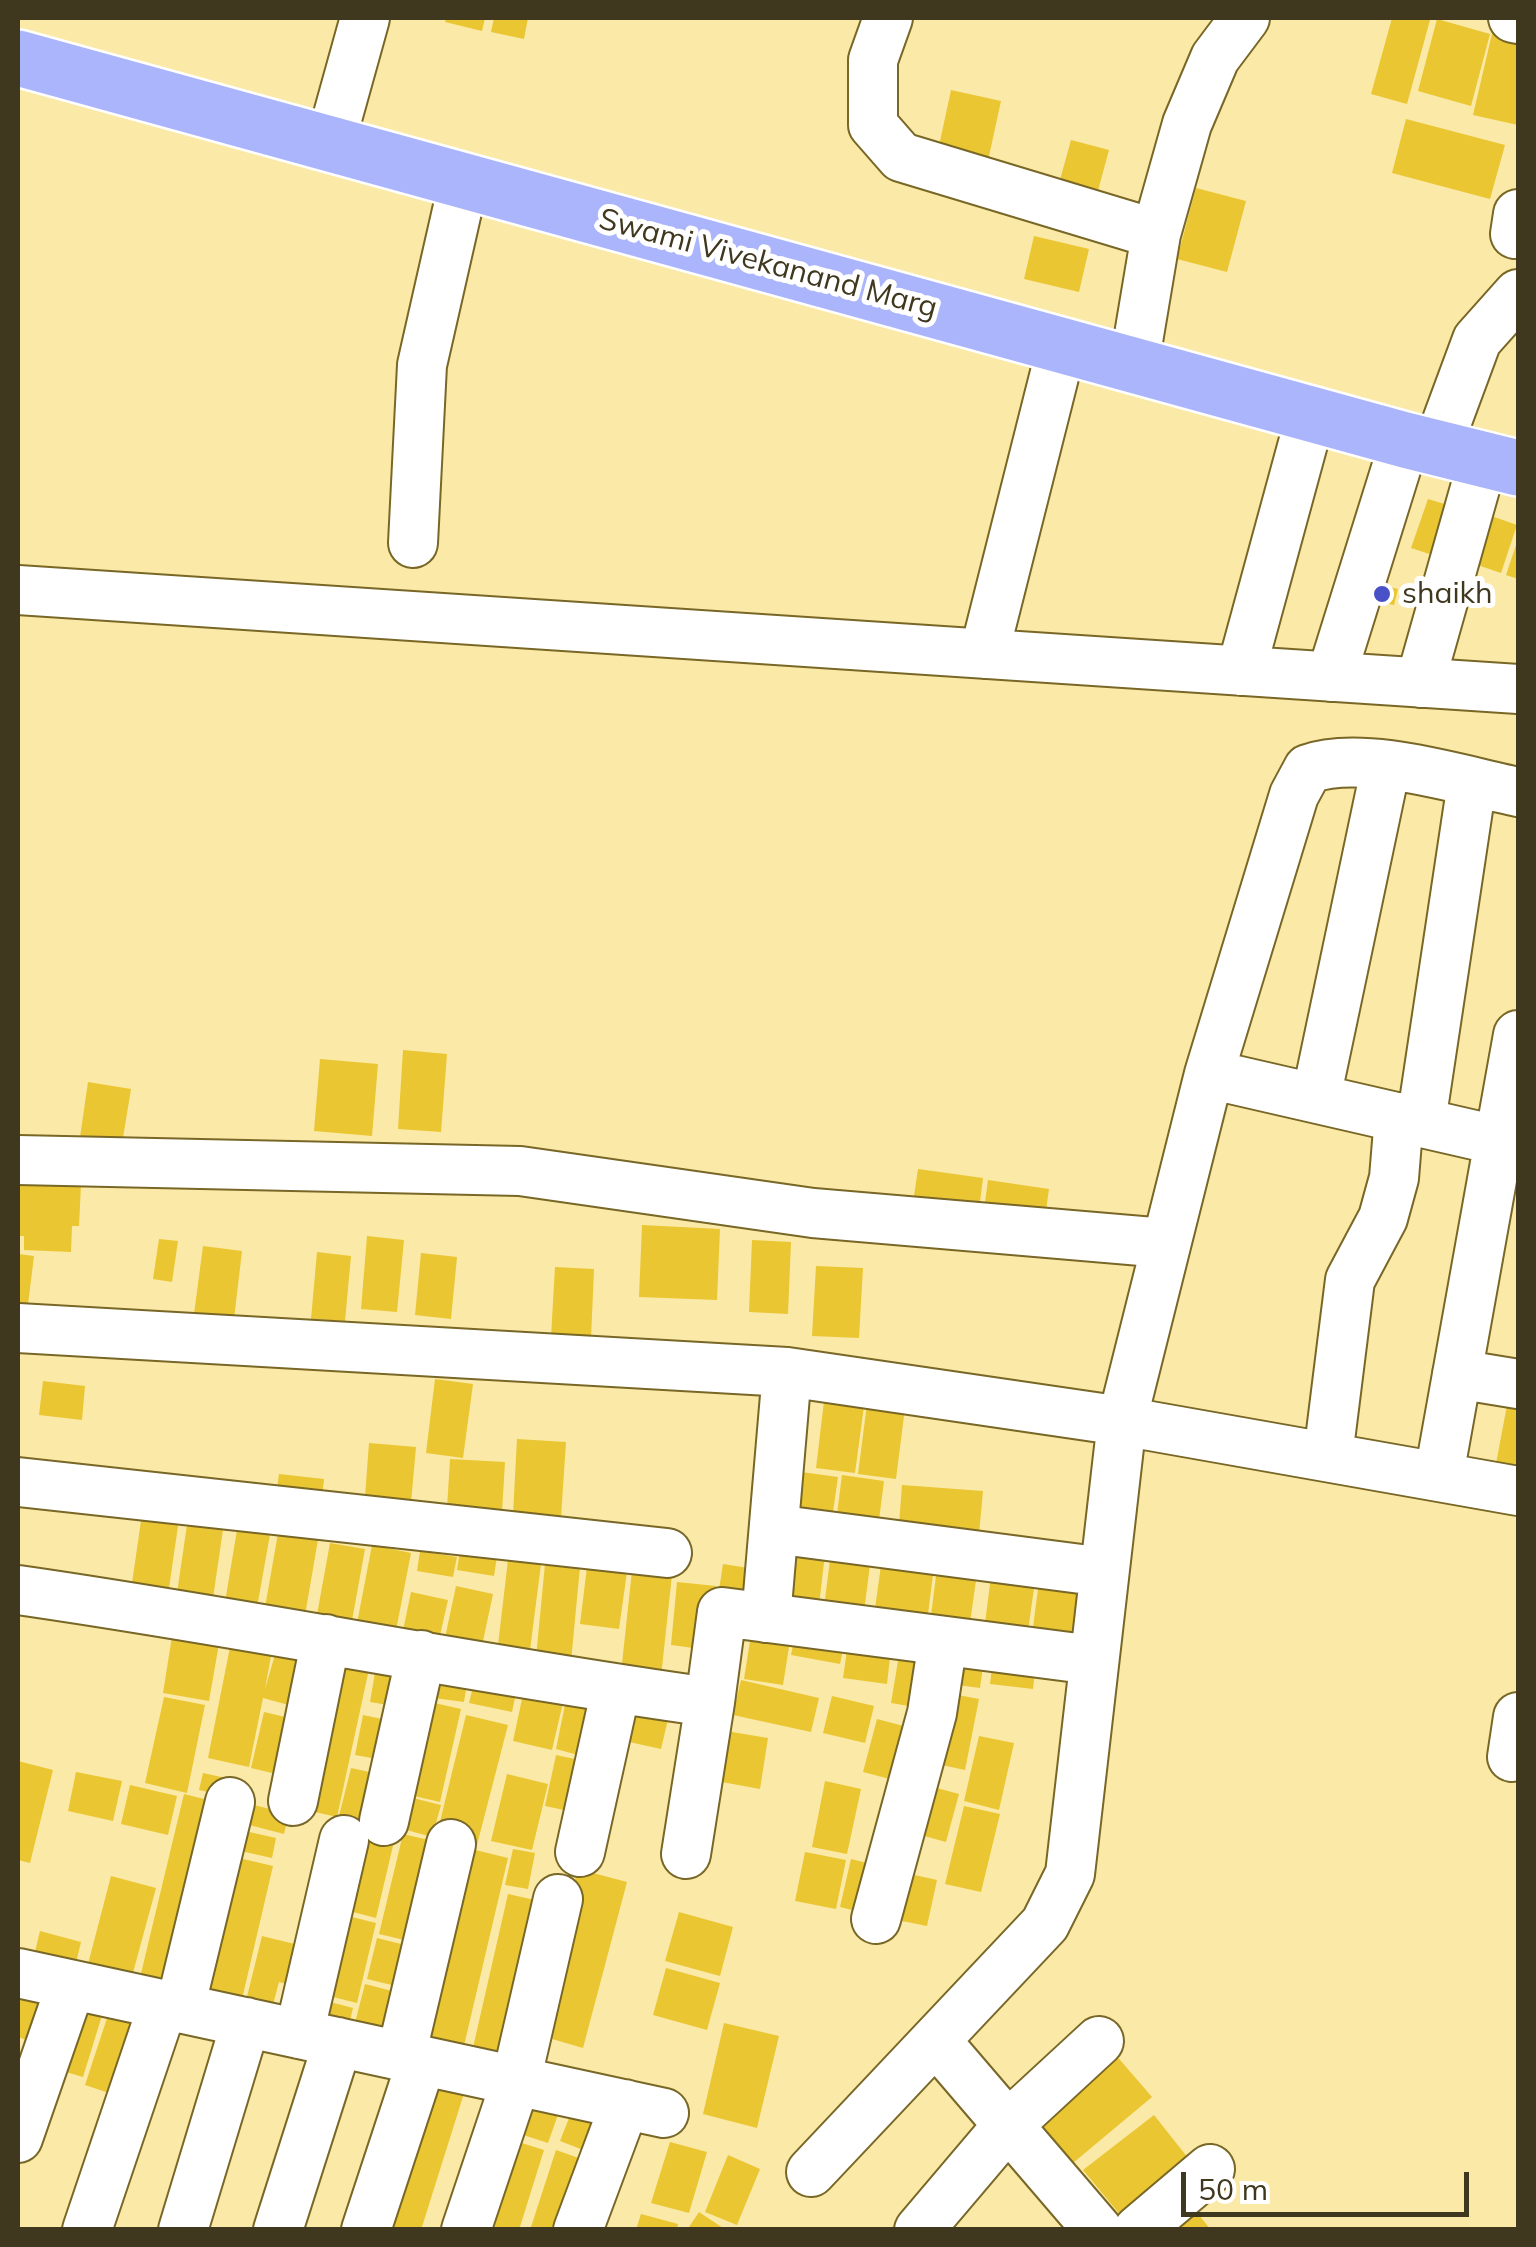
<!DOCTYPE html>
<style>
body{margin:0}
#map{position:relative;width:1536px;height:2247px;overflow:hidden;background:#fbe9a7;font-family:Mulish,sans-serif}
canvas{display:block}
.frame{position:absolute;inset:0;border:20px solid #40381e;pointer-events:none}
.scale{position:absolute;left:1181px;top:2172px;width:288px;height:45px;box-sizing:border-box;border:5px solid #40381e;border-top:0;padding-left:12px;font-size:30px;line-height:35px;white-space:nowrap;color:#40381e;-webkit-text-stroke:8px #fff;paint-order:stroke}
</style>
<div id="map">
<canvas width="1536" height="2247"></canvas>
<div class="frame"></div>
<div class="scale">50 m</div>
</div>
<script>
const ctx = document.querySelector('canvas').getContext('2d');
ctx.lineJoin = 'round';
function paint(path, color) {
  ctx.fillStyle = color;
  ctx.fill(path, 'evenodd');
}
function trace(path, color, width, dash) {
  ctx.strokeStyle = color;
  ctx.lineWidth = width;
  ctx.lineCap = dash ? 'butt' : 'round';
  ctx.setLineDash(dash || []);
  ctx.stroke(path);
}
function write(font, color, halo, rows, align = 'center') {
  ctx.font = font + ' Mulish,sans-serif';
  ctx.lineWidth = 10;
  ctx.setLineDash([]);
  ctx.textBaseline = 'middle';
  ctx.strokeStyle = halo;
  ctx.fillStyle = color;
  for (const [text, x, y, turn = 0] of rows) {
    ctx.save();
    ctx.translate(x, y);
    ctx.rotate((+turn || 0) * Math.PI / 180);
    ctx.textAlign = isNaN(turn) ? turn : align;
    if (halo) ctx.strokeText(text, 0, 0);
    ctx.fillText(text, 0, 0);
    ctx.restore();
  }
}
const building = new Path2D(`
 M446,18H485L482,31L445,22Z
 M494,18H528L524,39L491,32Z
 M1392,18L1430,20L1407,104L1371,94Z
 M1437,19L1490,34L1471,106L1418,91Z
 M1494,25L1518,31V125L1473,115Z
 M951,90L1001,101L986,170L936,160Z
 M1406,119L1505,145L1490,199L1392,173Z
 M1071,140L1109,150L1096,198L1058,187Z
 M1196,188L1246,201L1227,272L1177,259Z
 M1034,236L1089,249L1079,292L1024,279Z
 M1428,499L1461,509L1445,559L1411,548Z
 M1480,512L1517,525L1501,573L1463,560Z
 M1518,539V579L1506,575Z
 M1369,582L1398,589L1394,605L1366,599Z
 M403,1050L447,1054L441,1132L398,1129Z
 M320,1059L378,1064L372,1136L314,1131Z
 M88,1082L131,1089L121,1150L79,1144Z
 M918,1169L983,1178L978,1218L912,1209Z
 M18,1177L81,1184L79,1226H72L71,1252L24,1250V1236H18Z
 M988,1180L1049,1189L1044,1225L983,1217Z
 M642,1225L720,1229L717,1300L639,1297Z
 M367,1236L404,1240L397,1312L361,1309Z
 M159,1239L178,1241L172,1282L153,1279Z
 M752,1240L791,1242L788,1314L749,1312Z
 M203,1246L242,1251L234,1319L194,1314Z
 M317,1252L351,1256L345,1321L311,1319Z
 M421,1253L457,1257L451,1319L415,1315Z
 M18,1254L34,1256L26,1321L18,1320Z
 M816,1266L863,1268L859,1338L812,1336Z
 M555,1267L594,1269L591,1339L551,1337Z
 M435,1379L473,1384L463,1458L426,1453Z
 M43,1381L85,1386L82,1420L39,1415Z
 M1508,1400L1518,1402V1474L1495,1469Z
 M824,1401L864,1406L855,1473L816,1468Z
 M867,1404L905,1408L896,1479L858,1474Z
 M517,1439L566,1442L561,1517L513,1514Z
 M369,1443L416,1447L410,1514L364,1510Z
 M450,1459L505,1462L501,1528L446,1525Z
 M794,1471L838,1477L831,1526L787,1520Z
 M279,1474L324,1479L320,1515L274,1509Z
 M842,1475L884,1481L878,1528L836,1522Z
 M902,1485L983,1491L978,1545L898,1538Z
 M142,1514L179,1519L168,1595L131,1590Z
 M188,1518L224,1523L213,1598L177,1593Z
 M280,1522L320,1528L304,1621L264,1613Z
 M238,1524L271,1529L256,1613L224,1608Z
 M788,1539L826,1545L818,1614L779,1608Z
 M330,1543L365,1549L349,1637L314,1631Z
 M832,1544L872,1549L863,1620L823,1615Z
 M372,1545L411,1553L393,1646L354,1639Z
 M420,1551L457,1557L453,1577L417,1571Z
 M460,1551L497,1556L494,1576L457,1570Z
 M883,1551L935,1559L926,1630L873,1623Z
 M508,1560L541,1564L528,1666L496,1662Z
 M938,1560L978,1566L968,1637L929,1631Z
 M545,1564L580,1567L570,1672L535,1668Z
 M723,1564L761,1570L755,1609L717,1603Z
 M587,1567L627,1572L619,1629L580,1624Z
 M992,1568L1036,1574L1026,1645L983,1639Z
 M632,1571L672,1575L660,1686L620,1682Z
 M1040,1574L1080,1579L1071,1648L1031,1642Z
 M677,1582L716,1586L709,1650L671,1645Z
 M456,1586L493,1594L479,1660L442,1652Z
 M411,1592L448,1600L436,1653L400,1645Z
 M753,1622L792,1628L783,1685L744,1679Z
 M174,1624L221,1632L209,1701L163,1693Z
 M797,1625L846,1635L840,1664L791,1655Z
 M232,1637L273,1645L265,1689L278,1644L318,1654L303,1709L263,1698L249,1767L208,1758Z
 M848,1643L891,1649L887,1684L843,1678Z
 M900,1649L936,1655L927,1709L891,1703Z
 M331,1651L371,1660L337,1817L297,1808Z
 M946,1654L984,1659L980,1688L942,1683Z
 M993,1659L1036,1663L1033,1689L990,1684Z
 M377,1661L413,1667L406,1708L370,1702Z
 M423,1670L468,1677L464,1702L419,1696Z
 M476,1675L518,1684L512,1712L469,1703Z
 M741,1680L819,1698L811,1732L733,1715Z
 M525,1685L565,1694L552,1750L513,1741Z
 M942,1692L979,1699L965,1770L928,1762Z
 M567,1695L609,1704L578,1755L556,1749Z
 M832,1696L874,1706L865,1743L823,1733Z
 M164,1697L205,1705L187,1793L145,1783Z
 M421,1700L461,1709L440,1802L401,1793Z
 M629,1701L670,1711L661,1749L620,1740Z
 M264,1712L302,1721L289,1777L251,1768Z
 M363,1715L401,1723L393,1762L355,1755Z
 M466,1715L508,1725L477,1845L437,1834Z
 M877,1719L919,1730L905,1783L863,1772Z
 M720,1730L768,1738L760,1789L711,1780Z
 M979,1736L1014,1743L999,1810L964,1801Z
 M556,1755L594,1763L583,1814L545,1806Z
 M18,1761L53,1770L30,1863L18,1860Z
 M351,1768L388,1776L377,1824L339,1816Z
 M76,1772L122,1781L113,1821L68,1811Z
 M203,1773L244,1782L240,1799L199,1790Z
 M507,1774L548,1784L532,1850L491,1841Z
 M825,1781L861,1789L847,1854L812,1847Z
 M922,1784L959,1794L946,1842L910,1832Z
 M130,1785L177,1796L168,1835L121,1824Z
 M184,1794L224,1804L178,1996L138,1986Z
 M401,1795L441,1805L432,1837L392,1826Z
 M239,1801L289,1814L284,1834L234,1821Z
 M964,1806L1000,1814L981,1892L945,1884Z
 M359,1824L396,1833L376,1918L338,1908Z
 M227,1827L276,1838L272,1858L223,1847Z
 M403,1834L446,1844L421,1944L379,1934Z
 M455,1845L508,1858L463,2050L408,2037Z
 M513,1849L535,1853L528,1889L505,1885Z
 M805,1852L846,1860L836,1909L795,1901Z
 M222,1854L273,1866L239,2012L188,2000Z
 M851,1859L883,1867L872,1915L840,1907Z
 M578,1869L627,1882L583,2048L535,2034Z
 M892,1870L937,1880L927,1926L882,1917Z
 M111,1876L156,1888L131,1980L87,1968Z
 M508,1894L548,1903L512,2061L472,2052Z
 M679,1912L733,1927L720,1976L665,1961Z
 M336,1913L376,1923L357,2003L317,1993Z
 M40,1931L81,1942L75,1967L34,1956Z
 M262,1936L307,1947L298,1987L279,1982L268,2023L242,2017Z
 M377,1938L421,1949L412,1990L367,1979Z
 M666,1968L720,1983L707,2030L653,2015Z
 M26,1982L61,1994L44,2046L18,2037V2008Z
 M365,1984L411,1996L397,2053L350,2042Z
 M315,1998L353,2008L345,2042Z
 M69,1999L104,2009L83,2077L49,2067Z
 M111,2006L147,2018L121,2097L85,2085Z
 M724,2023L779,2036L757,2128L703,2114Z
 M1108,2046L1152,2097L1073,2163L1030,2111Z
 M428,2076L466,2087L421,2230H385Z
 M526,2097L560,2109L548,2143L514,2132Z
 M571,2113L607,2126L596,2155L560,2141Z
 M1154,2115L1196,2168L1127,2223L1083,2170Z
 M509,2139L544,2150L519,2230H480Z
 M670,2142L707,2152L689,2213L651,2203Z
 M556,2150L593,2163L570,2230H530Z
 M728,2155L760,2169L737,2225L705,2212Z
 M1186,2199L1211,2230H1148Z
 M699,2212L726,2230H687Z
 M641,2214L678,2224L677,2230H636Z`);
const minor = new Path2D(`
 M888,18L873,60V125L901,157L1156,234L1134,365
 M1513,18L1518,19
 M330,144L365,18
 M1156,234L1187,124L1215,58L1245,18
 M1515,234L1518,214
 M1437,448L1477,340L1518,294
 M413,543L422,365L464,180
 M18,590L1518,689
 M984,654L1062,345
 M1241,671L1311,414
 M1331,677L1405,440
 M1420,683L1483,460
 M1518,792C1460,780 1363,749 1308,769L1294,795L1209,1074L1518,1145
 M1316,1098L1386,766
 M1421,1122L1472,783
 M18,1160L520,1171L813,1213L1165,1243
 M18,1328L787,1372L1122,1421L1518,1491
 M1457,1374L1518,1384
 M1328,1456L1350,1280L1383,1218L1394,1178L1399,1117
 M1439,1475L1518,1035
 M18,1482L667,1553
 M774,1529L1104,1572
 M18,1590C249,1623 478,1670 710,1702L722,1612L1093,1660
 M766,1618L787,1372
 M1512,1757L1518,1717
 M293,1801L326,1639
 M384,1821L421,1655
 M580,1852L616,1689
 M686,1854L710,1702
 M876,1919L932,1713L943,1641
 M18,1973L664,2113
 M180,2008L230,1802
 M299,2034L344,1840
 M936,2041L1098,2230
 M401,2056L451,1844
 M18,2138L71,1985
 M811,2172L1045,1924L1070,1874L1122,1421L1209,1074
 M87,2230L163,2005
 M183,2230L246,2022
 M278,2230L338,2042
 M366,2230L422,2060
 M466,2230L516,2081L558,1899
 M578,2230L625,2104
 M919,2230L1008,2125L1099,2041
 M1138,2230L1210,2169`);
const major = new Path2D(`
 M18,58L1405,440L1518,468`);
const markers = [
 [1382,594,10,"#4851c6"]
];
const streetNames = [
 ["Swami Vivekanand Marg",768,264,15]
];
const poiNames = [
 ["shaikh",1402,594]
];
paint(building, '#eac632');
trace(minor, '#786726', 52);
trace(major, '#fff', 60);
trace(minor, '#fff', 48);
trace(major, '#abb5fc', 55);
for (const [x, y, r, color] of markers) {
  const dot = new Path2D();
  dot.arc(x, y, r, 0, 2 * Math.PI);
  ctx.fillStyle = color;
  ctx.fill(dot);
  trace(dot, '#fff', 4);
}
write('30px', '#40381e', '#fff', streetNames);
write('30px', '#40381e', '#fff', poiNames, 'left');
</script>
